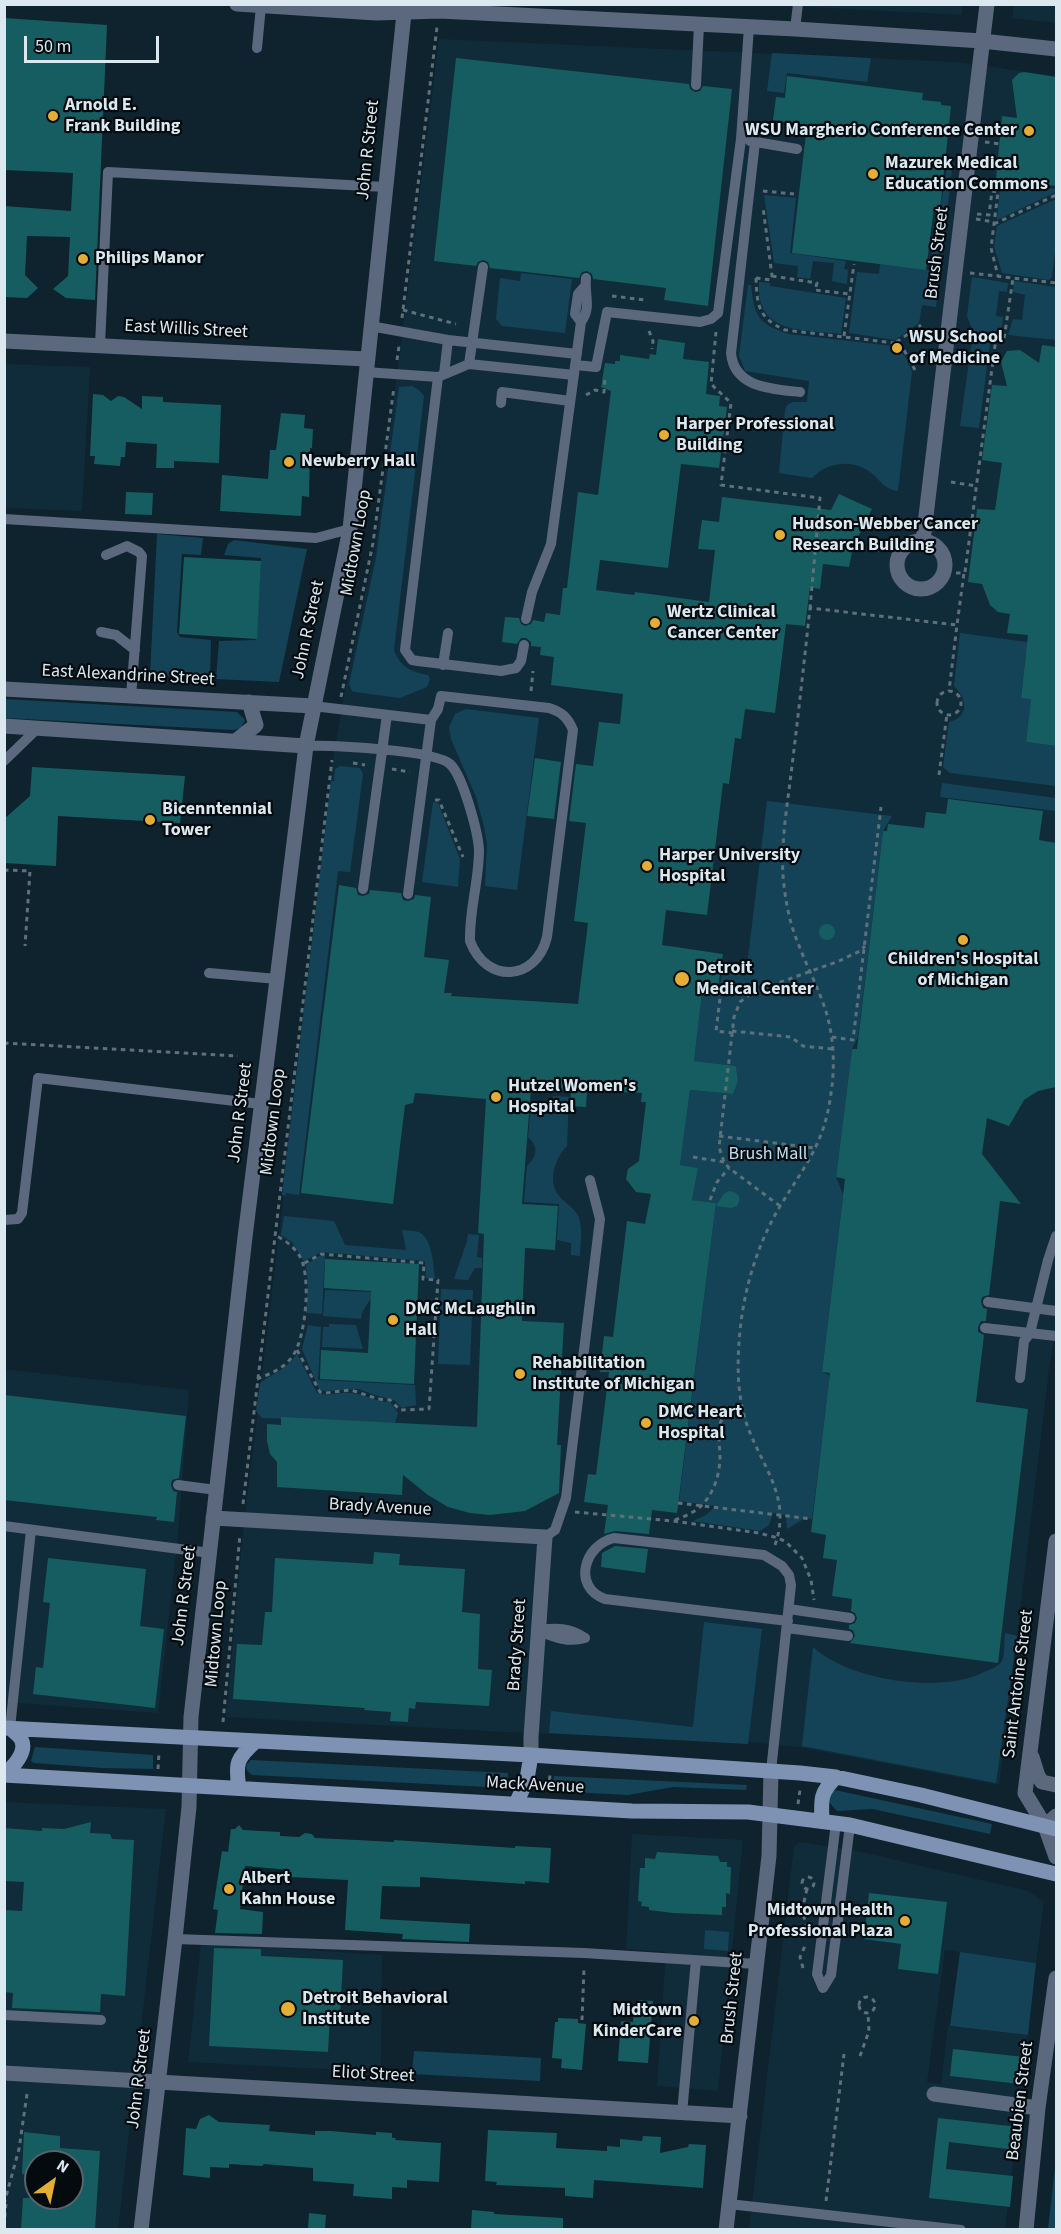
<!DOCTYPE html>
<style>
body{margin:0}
#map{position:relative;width:1061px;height:2234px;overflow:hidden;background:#0e232d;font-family:"Source Sans 3",sans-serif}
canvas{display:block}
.frame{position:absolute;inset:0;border:6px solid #dbe8ef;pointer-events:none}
.north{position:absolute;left:24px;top:2150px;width:60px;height:60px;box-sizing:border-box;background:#040b0f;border:2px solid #5a6369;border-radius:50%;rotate:33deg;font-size:16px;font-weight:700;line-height:24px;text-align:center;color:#dbe8ef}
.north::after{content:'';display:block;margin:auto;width:21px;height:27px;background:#e4ae35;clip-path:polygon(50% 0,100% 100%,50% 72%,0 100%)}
.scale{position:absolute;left:24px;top:36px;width:135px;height:27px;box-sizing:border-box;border:3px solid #dbe8ef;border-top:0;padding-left:8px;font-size:18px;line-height:21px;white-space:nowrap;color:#dbe8ef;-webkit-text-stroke:4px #040b0f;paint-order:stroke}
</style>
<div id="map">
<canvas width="1061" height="2234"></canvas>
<div class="frame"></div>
<div class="north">N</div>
<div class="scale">50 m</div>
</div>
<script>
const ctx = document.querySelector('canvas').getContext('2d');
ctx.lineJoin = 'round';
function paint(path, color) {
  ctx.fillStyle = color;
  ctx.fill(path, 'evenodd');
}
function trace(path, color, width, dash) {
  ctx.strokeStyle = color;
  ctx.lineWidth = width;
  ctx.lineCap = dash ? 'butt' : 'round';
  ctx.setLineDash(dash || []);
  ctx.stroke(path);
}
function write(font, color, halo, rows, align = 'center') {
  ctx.font = font + ' "Source Sans 3",sans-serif';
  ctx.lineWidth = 4.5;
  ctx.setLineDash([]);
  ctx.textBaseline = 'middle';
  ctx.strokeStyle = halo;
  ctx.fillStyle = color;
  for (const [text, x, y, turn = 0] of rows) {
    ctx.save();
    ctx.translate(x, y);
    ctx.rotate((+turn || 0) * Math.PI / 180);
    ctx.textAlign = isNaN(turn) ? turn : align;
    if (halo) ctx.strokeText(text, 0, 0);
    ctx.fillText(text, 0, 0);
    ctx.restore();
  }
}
const built = new Path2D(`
 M770,5H963L962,15Z
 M1014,5H1056V23L1012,18Z
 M439,39L957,62L1056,76V1330L1050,1362L999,1785L799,1747L748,1742L508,1732L226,1717L242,1541L284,1192L332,765L345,690L376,543Z
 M5,364L90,367L82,511L5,508Z
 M4,1369L189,1390L178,1535L158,1713L5,1702Z
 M5,1802L166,1809L118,2229L5,2230ZM36,2162H72V2198H36Z
 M632,1834L743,1840L718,2091L657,2086L666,1952L626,1949Z
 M801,1842L862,1852L1028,1891L1044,1902L1036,1963L945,1950L927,2082L941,2084L948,2026L1028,2035L1005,2229L749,2230L794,1846Z
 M201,1943L382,1955L381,2072L188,2062Z`);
const green = new Path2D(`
 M772,53L871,58L867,82L787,73L784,93L767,91Z
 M948,163L952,170L936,307L922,305L919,323L895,340L849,333L857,272L879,274L880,264L929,270Z
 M1001,175L1021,178L1020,185L1056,189V192L997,220Z
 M764,195L796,198L790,253L846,261L844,269L848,270L847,284L832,281L834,263L813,261L810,279L797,277L798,266L774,263Z
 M1056,199V244L1052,277L1049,280L1002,273L994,247L997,226Z
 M521,273L572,279L565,333L502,326L496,319L500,278L520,281Z
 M972,277L1008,283L1007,292L999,291L996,316L1003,317L1001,336L973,331L967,316Z
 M1014,281L1056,287V340L1008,335L1013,319L1022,320L1025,295L1013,292Z
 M759,282L770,283V286L846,298L841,334C802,329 756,335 759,282Z
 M748,285H751C754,316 758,324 789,334L892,346L905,356L912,372L898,491C882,488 882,481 870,472C852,459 828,462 812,478L779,473L785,410L787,405L793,402H807L809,381L745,371L739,356Z
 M972,341L990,343L979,428L960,426Z
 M412,386L419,390L424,396L394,650C400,667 411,672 428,675L430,679L427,687L400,698L355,692L352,691L349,684L376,558L399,387Z
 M157,534L203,538L201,555L182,554L177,632L180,637L211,640L210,679L150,675Z
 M234,540L307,549L279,682L216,679L219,641L256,640L261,558L224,555L228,544Z
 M960,633L1056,646V655L1026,652L1021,697L1031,699L1026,742L1056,746V786L950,773L943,767L949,722C970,717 967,698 954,686Z
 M4,699L237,712L245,720L241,728L233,730L5,718Z
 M466,709L539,718L517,890L485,886L487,845L484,826L476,797L451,739L449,727L455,714Z
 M340,766L360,768L363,774L350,872L338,871L299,1195L286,1193L285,1196L282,1195L331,781H334L335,769Z
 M942,783L1056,798V811L940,797Z
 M767,801L892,816L883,831L858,1037L852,1049L836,1177L843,1194L822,1372L829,1375V1383L812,1519L805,1518L787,1529L786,1515L773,1513L769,1525L760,1531L693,1521L706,1515L716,1506L679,1501L716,1203L692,1200L698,1168L680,1165L690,1090L733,1094L738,1081L736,1066L694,1061L703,985L720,988L722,971L746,974Z
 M433,802L438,803L460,859L458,887L422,882Z
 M553,1096L569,1097L567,1146C554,1159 547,1183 560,1197C567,1205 575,1208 579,1218C583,1230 580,1244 580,1256L571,1255V1243L557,1240L559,1204L524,1202L527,1166C537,1157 539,1147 528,1137L531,1107L552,1109Z
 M284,1216L334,1221L345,1245L406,1250L402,1230C408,1231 418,1230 422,1234C433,1243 433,1266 435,1278H426L425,1261L321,1252L304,1261L292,1242L281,1235Z
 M468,1234L479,1235L477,1257L482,1258V1268H475L468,1280L454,1279L467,1241Z
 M319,1256H325L322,1314L306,1313L308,1283L306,1265Z
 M441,1289L473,1290L470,1365L438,1364Z
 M325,1290L374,1292C370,1303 362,1307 361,1319L323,1316Z
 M329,1324L356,1325L363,1349L322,1347L323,1327H329Z
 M308,1325L321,1327L318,1380L415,1385L416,1405L402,1408L394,1400L375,1395L359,1389L324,1391L319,1389L302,1349Z
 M297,1354L317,1393C329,1397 339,1392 351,1393C365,1394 375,1402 390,1402L398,1413L395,1423L262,1418L256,1411L260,1383C276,1372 285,1370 297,1354Z
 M704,1622L762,1629L748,1744L549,1733L551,1711L693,1727Z
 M1005,1633L1017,1636L996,1783L802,1746L813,1647C848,1680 939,1694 982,1673C988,1670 999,1667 1002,1661C1005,1654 1004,1641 1005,1633Z
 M35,1747L153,1755V1769L103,1768L34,1763L31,1761Z
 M251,1760L508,1773L507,1788L252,1775L247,1771L246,1765Z
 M554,1776L747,1785L746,1790L673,1787L628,1795L551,1791Z
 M835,1790L992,1824L990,1834L872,1809L837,1811L828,1801V1795Z
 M705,1930L729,1932L728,1951L704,1949Z
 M960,1952L1036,1963L1028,2035L950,2026Z
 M414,2051L541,2058L540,2081L412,2074Z
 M1056,2158V2229H1048Z`);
const building = new Path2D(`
 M4,18L107,25L95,300L66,298L53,289L68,276L70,237L27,236L25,275L38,288L27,298L4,297V206L71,211L73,173L4,170Z
 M456,58L689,84L690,89L695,92L700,91L703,86L732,89L708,306L664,300L666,288L593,279L592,274L587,271L582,272L579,278L490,268L488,262L483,260L478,262L476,266L434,261Z
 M1024,72L1056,77V186L996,179L1002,116L1017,118L1012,80L1019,73Z
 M787,76L923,93L922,100L941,102V105L951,106L940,209L934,208L926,270L792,253L807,125L773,120L776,97L785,98Z
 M658,339L685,343L683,359L709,362L706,394L720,396L719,406L727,407L719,468L681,464L668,568L600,560L596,590L634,595L635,592L709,602L715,550L698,549L702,520L719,522L722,497L831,510L839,494L872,509L853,547L849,567L823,564L820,589L810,587L805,626L786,624L775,713L745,709L741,739L735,738L729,784L723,783L707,915L666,910L662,945L723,954L718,987L703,985L694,1061L736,1066L738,1081L733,1094L690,1090L680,1165L698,1168L692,1200L716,1203L677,1513L652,1510L649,1534L615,1531L604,1534L608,1505L584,1502L588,1474L596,1475L609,1372H600L604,1336L613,1337L627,1221L645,1224L651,1194L636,1192L626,1179L628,1169L639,1161L646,1102H641L642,1093L587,1091L586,1107L570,1106L571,1090L531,1088L522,1204L558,1206L555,1250L525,1248L522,1321L564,1323L557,1445H561L559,1493L525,1511L490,1515L470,1513L448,1507L428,1495L403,1475L402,1495L277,1487V1462L270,1454L267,1441V1424L281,1425V1417L477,1427L484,1234L478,1233L486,1099L415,1093L413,1103L405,1105L393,1204L301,1193L339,885L356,888L358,895L363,896L369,894L370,890L401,893L403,900L408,901L414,899L415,895L431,897L424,957L449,960L444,993H452L451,996L578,1004L588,923L574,921L586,823L569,821L576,764L593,766L599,722L620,724L623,694L551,685L554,657L540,655L541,647L531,646V642L526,638H521L517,644L502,642L505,617L519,618L521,624L525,626L531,624L533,620L544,622L546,613L560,615L563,588H567L578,492L598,495L611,391L601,387L605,363L615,364V361H620V355L649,359L650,354L656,355Z
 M1042,345L1056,347V746L1026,742L1031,699L1021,698L1028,635L1007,633L1010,614L998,612L990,605L982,584L968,582L977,509L995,510L1002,463L982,460L992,385L1007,386L1001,362L1007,351L1020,350L1039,363Z
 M93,394L103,395L111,401L118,396L124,397L142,409V396L163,397V402L221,405L219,463L174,461V468H156L157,444L126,442L125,457H121L120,466L94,464L95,456H90Z
 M281,413L305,415L304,428L313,429L312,448H310L309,497L302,496L301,516L220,511L222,475L268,479L270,450H276Z
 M126,492L153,493L152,515L125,514Z
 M184,557L261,561L257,639L179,634Z
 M535,758L561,762L554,819L527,816Z
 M32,767L185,776L180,823L58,816L56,866L4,863V819L30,796Z
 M948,799L1043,811L1039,840L1056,843V1087L1038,1091L1024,1100L1009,1126L987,1118L982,1154L1021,1204L1000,1201L989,1295L982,1297L981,1302L983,1308L987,1309L986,1321H981L978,1327V1332L984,1335L976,1402L1028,1409L998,1663L850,1643L855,1636L853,1630L849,1629V1625L855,1623L857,1618L855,1613L851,1611L852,1599L832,1596L837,1560L823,1558L826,1535L811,1532L830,1373L822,1372L845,1179L836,1177L852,1049H857L883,831H887L888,824L924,828L926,812L946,814Z
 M819 932a8 8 0 1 1 16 0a8 8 0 1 1-16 0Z
 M729,1191L734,1192L739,1196V1201L737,1206L731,1208L716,1206L724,1194Z
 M325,1259L419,1264L414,1384L320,1379L321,1350L368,1353L371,1291L324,1288Z
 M4,1395L186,1416L179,1478L172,1480L171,1485L173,1491L177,1492L174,1522L156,1520L157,1517L4,1500Z
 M615,1546L648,1549L645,1573L601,1567L602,1553Z
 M374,1552L400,1554L399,1565L465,1569L462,1612L480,1614L478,1669L492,1670L489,1706L416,1702L415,1709L409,1708L408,1722L390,1721L391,1712L364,1710L365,1708L233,1699L237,1644L262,1645L265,1612H272L275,1558L373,1564Z
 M48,1558L146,1569L140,1626L164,1629L155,1708L33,1694L36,1667L43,1668L50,1603L43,1602Z
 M91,1822L90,1833L110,1834L112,1839L134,1840L125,1996L101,1994L100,2012L12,2008L13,1993L4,1992V1910L22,1911L24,1882L4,1881V1828L42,1831V1828L64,1829Z
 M239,1825L243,1830L280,1832V1836L299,1837L305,1833L312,1834L315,1838L357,1840L394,1842V1840L515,1848V1846L551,1848L549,1883L525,1881V1884L420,1877V1887L382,1886L380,1919L470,1924L469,1942L402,1939L403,1934L345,1930L348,1880L290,1877V1870L245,1866L240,1909L263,1912L262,1934L215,1933L218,1910L213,1909L222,1851L228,1852L231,1829H235Z
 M657,1852L718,1856L720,1862H727V1867H731L730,1894L726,1893V1907H722V1915L673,1913L649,1910V1907L641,1906L642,1902L638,1901L640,1868H645V1858L655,1859Z
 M869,1893L947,1902L938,1974L898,1969L901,1944L864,1939Z
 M214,1948L261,1949V1956L343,1960L340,2016L330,2015L328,2052L209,2046Z
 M639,2000L653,2001L648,2063L618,2061L621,2021L633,2022L634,2009L638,2010Z
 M558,2018L578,2019V2023L586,2024L582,2070L561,2068L562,2059L552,2058L555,2022H558Z
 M953,2049L1023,2057L1020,2084L950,2076Z
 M209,2115L219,2122L270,2125L269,2131L315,2135V2131H331L376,2135V2132L392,2133V2138H396L395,2140L441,2143L439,2182L407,2180V2188L392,2187V2199L353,2196L354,2184L313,2181V2168L264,2164L262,2166L229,2164V2168L210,2167V2178L183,2175L186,2128L196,2129L200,2119Z
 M938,2118L1018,2127L1016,2150L949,2142L946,2169L1013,2176L1010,2207L929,2198Z
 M488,2130L557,2133L556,2148L607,2151V2146L620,2147V2139L642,2141L643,2136L661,2137L660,2153L688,2147L689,2144L706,2145L703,2188L594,2180L593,2198L565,2196V2188L496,2185L497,2182L485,2181Z
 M24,2132L60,2136V2148L100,2151L95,2229H21L23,2198H72V2162H36V2175L22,2174Z
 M472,2210L494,2212V2214L563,2218V2229H471Z
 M309,2213L326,2215L325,2229H308Z`);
const path = new Path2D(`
 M985,142L1000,144
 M763,191L794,194
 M977,214L989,215L992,191L998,192L991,248L998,276
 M976,219L994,222
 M994,224L1056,195
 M970,273L1056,283
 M772,276L817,283L815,290L850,294
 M756,278C757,305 758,318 785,330L895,343
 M756,278L771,280L772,276L763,207
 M612,296L645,300
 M403,310L456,324
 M402,318L437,27
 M649,331L653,341L652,349
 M716,332L711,384L731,403L721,485L820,498L810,608
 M844,336L854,264
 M969,336L1004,339L1013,278
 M397,360L399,346
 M915,370L904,350L895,343L921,325
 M586,395L595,390L604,392L605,377
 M951,482L976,486
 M965,572L996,338
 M956,573H964L957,625
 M531,691L533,671
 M937 703a12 12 0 1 1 24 0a12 12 0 1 1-24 0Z
 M341,697L373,543L394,387
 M353,763L365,765
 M392,769L410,772
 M939,775L947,714
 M435,800H439L463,857
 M4,870L30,871L25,946
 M721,990L716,1031L732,1033
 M732,1031L791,1037L803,1046L832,1049
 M832,1037L853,1040L881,807
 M4,1043L238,1056
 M719,1136L815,1148
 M693,1157L724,1162
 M710,1200L717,1182L729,1168
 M780,1206L729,1168L724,1162L719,1147L734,1017L740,1002L753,992L839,961L860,951L865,946
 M297,1350L320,1392L325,1393L351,1390L378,1399L390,1400L400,1410L429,1409L438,1280L423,1279L424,1263L321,1254L303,1264
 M257,1379C270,1374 283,1369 292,1357C306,1339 312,1274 299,1255C293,1246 284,1239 274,1235
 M678,1503L812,1519
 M243,1504L332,760
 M575,1512L673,1521L759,1533L778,1538L786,1542L802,1558L811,1580L814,1600
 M675,1520C683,1517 693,1513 700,1507C714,1494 720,1474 720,1456C719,1430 712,1417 742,1408
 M775,1545C792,1497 762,1467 747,1425C738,1399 737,1370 739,1343C742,1295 756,1245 782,1203C806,1164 825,1142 831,1093C835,1068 834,1040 827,1015C820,991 807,967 798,943C789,922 785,898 783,876C781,842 787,807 791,774C798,718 804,663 810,608L957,625L949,691
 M223,1722L240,1534
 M158,1769L159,1753
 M549,1789L550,1773
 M798,1804L800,1790
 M802 1883a6 6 0 1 1 12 0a6 6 0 1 1-12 0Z
 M807,1889L802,1910L807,1928
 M803,1968L800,1957L805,1946
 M859 2005a8 8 0 1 1 16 0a8 8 0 1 1-16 0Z
 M582,2020L584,1968
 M860,2056L869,2031L868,2013
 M826,2201L844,2054
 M4,2204L19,2149L27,2094
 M4,2226L6,2204`);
const service = new Path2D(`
 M795,29L798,4
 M257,48L261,6
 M696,85L699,25
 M750,141L797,149
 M755,142L731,353C734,388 772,389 800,392
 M581,322L575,314L578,294L585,286
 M370,326L448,340L577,354
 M100,345L108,172L385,187
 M469,364L483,267
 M575,365L596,367L607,312L700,322L711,319L718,313L741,139L749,27
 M365,372L438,377L469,364L574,375
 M444,374L448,340
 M438,377L405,650L412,660L418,661L501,671L516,668L521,661L524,645
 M501,403L502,392L570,401
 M4,519L316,538L350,529
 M106,555L127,546L139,552L142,556L131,696
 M526,619L532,592L551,544L581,322C592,308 584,294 586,278
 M101,632L116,635L135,650
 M443,665L448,633
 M313,706L431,720
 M306,746C330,745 435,750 450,764C463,776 478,832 479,850C479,881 469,911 470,941C486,984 536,982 547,937L573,730C568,718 562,712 549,708L441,696L438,709L431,720L408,894
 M4,761L38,728
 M363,889L387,715
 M209,973L277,979
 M4,1220L18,1219L22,1213L38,1078L261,1104
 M988,1302L1056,1311
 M985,1328L1056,1336
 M1020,1378L1024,1341L1030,1333L1048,1260L1056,1236
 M178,1485L216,1490
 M4,1526L210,1553
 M545,1537L555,1530L566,1498L600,1219L590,1180
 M789,1609L850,1618
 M787,1628L848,1636
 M538,1630C556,1628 570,1627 585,1638
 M539,1631C554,1637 568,1643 585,1638
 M10,1728L31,1530
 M771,1771L791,1585L789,1575L782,1566L764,1555L614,1538C584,1545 572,1587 605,1599L788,1621
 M175,1939L584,1953L756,1964
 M823,1988L817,1974L836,1823
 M823,1988L831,1975L850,1825
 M4,2015L101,2020
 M682,2113L696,1960
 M729,2204L961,2230`);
const minor = new Path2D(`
 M237,4L376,13L440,11L795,29L982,41L1056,49
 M4,341L366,359
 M923,541L987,4
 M897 565a24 24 0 1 1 48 0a24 24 0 1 1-48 0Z
 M4,689L313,706
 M4,726L306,746
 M237,740L256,725L249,702
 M213,1518L545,1537L531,1737V1755
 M4,2073L740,2116
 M934,2094L1038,2108
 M1026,2230L1038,2108L1056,1978`);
const tertiary = new Path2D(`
 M1056,1541L1025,1793L1045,1826L1056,1857
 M1032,1757L1038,1776L1042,1782L1056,1785
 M1045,1826L1056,1816
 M141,2230L175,1939L189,1807L191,1717L245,1237L306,746L350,529L405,4
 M726,2230L769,1856L771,1771`);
const secondary = new Path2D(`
 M4,1728L531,1755L800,1773L836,1777L921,1795L1056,1829
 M4,1775L632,1811L748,1812L850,1825L1056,1874
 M4,1775C13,1767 28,1752 21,1739C19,1735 13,1731 10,1728
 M239,1788C235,1763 237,1758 256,1741
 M516,1804L527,1779L531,1755
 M822,1821C821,1799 820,1793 836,1777`);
const markers = [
 [53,116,6,"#e4ae35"],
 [1029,131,6,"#e4ae35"],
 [873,174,6,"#e4ae35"],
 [83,259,6,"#e4ae35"],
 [897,348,6,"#e4ae35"],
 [664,435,6,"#e4ae35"],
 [289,462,6,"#e4ae35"],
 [780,535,6,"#e4ae35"],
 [655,623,6,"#e4ae35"],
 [150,820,6,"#e4ae35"],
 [647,866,6,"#e4ae35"],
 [963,940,6,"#e4ae35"],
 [682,979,8,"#e4ae35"],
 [496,1097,6,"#e4ae35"],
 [393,1320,6,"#e4ae35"],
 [520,1374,6,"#e4ae35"],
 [646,1423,6,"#e4ae35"],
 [229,1889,6,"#e4ae35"],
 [905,1921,6,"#e4ae35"],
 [288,2009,8,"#e4ae35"],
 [694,2021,6,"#e4ae35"]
];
const poiNames = [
 ["Arnold E.",65,106],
 ["Frank Building",65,127],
 ["WSU Margherio Conference Center",1017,131,"right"],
 ["Mazurek Medical",885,164],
 ["Education Commons",885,185],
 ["Philips Manor",95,259],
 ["WSU School",909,338],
 ["of Medicine",909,359],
 ["Harper Professional",676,425],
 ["Building",676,446],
 ["Newberry Hall",301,462],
 ["Hudson-Webber Cancer",792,525],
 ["Research Building",792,546],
 ["Wertz Clinical",667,613],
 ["Cancer Center",667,634],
 ["Bicenntennial",162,810],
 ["Tower",162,831],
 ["Harper University",659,856],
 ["Hospital",659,877],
 ["Children's Hospital",963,960,"center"],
 ["of Michigan",963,981,"center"],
 ["Detroit",696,969],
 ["Medical Center",696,990],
 ["Hutzel Women's",508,1087],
 ["Hospital",508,1108],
 ["DMC McLaughlin",405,1310],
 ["Hall",405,1331],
 ["Rehabilitation",532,1364],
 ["Institute of Michigan",532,1385],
 ["DMC Heart",658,1413],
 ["Hospital",658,1434],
 ["Albert",241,1879],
 ["Kahn House",241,1900],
 ["Midtown Health",893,1911,"right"],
 ["Professional Plaza",893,1932,"right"],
 ["Detroit Behavioral",302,1999],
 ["Institute",302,2020],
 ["Midtown",682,2011,"right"],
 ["KinderCare",682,2032,"right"]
];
const streetNames = [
 ["John R Street",369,150,-84],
 ["Brush Street",938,253,-83],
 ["East Willis Street",186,330,3],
 ["Midtown Loop",357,543,-80],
 ["John R Street",309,630,-78],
 ["East Alexandrine Street",128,676,3],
 ["John R Street",241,1113,-83],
 ["Midtown Loop",274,1122,-83],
 ["Brady Avenue",380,1508,3],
 ["John R Street",185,1596,-83],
 ["Midtown Loop",217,1634,-85],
 ["Brady Street",518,1645,-86],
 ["Saint Antoine Street",1019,1684,-83],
 ["Mack Avenue",535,1786,3],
 ["Brush Street",733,1998,-84],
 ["Eliot Street",373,2075,3],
 ["John R Street",140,2079,-83],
 ["Beaubien Street",1021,2101,-83]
];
const parkNames = [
 ["Brush Mall",768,1155]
];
paint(built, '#102c3a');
paint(green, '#144358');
paint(building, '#165d62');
trace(path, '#5e7079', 3, [4.5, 4.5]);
trace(service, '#5c687e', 10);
trace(minor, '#5c687e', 15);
trace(tertiary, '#5c687e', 15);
trace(secondary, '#7e92b4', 15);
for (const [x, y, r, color] of markers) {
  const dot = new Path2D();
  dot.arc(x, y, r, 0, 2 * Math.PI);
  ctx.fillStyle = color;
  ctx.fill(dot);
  trace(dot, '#040b0f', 2);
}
write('bold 18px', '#dbe8ef', '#040b0f', poiNames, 'left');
write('18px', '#dbe8ef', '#040b0f', streetNames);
write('18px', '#bce0f3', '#040b0f', parkNames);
</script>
